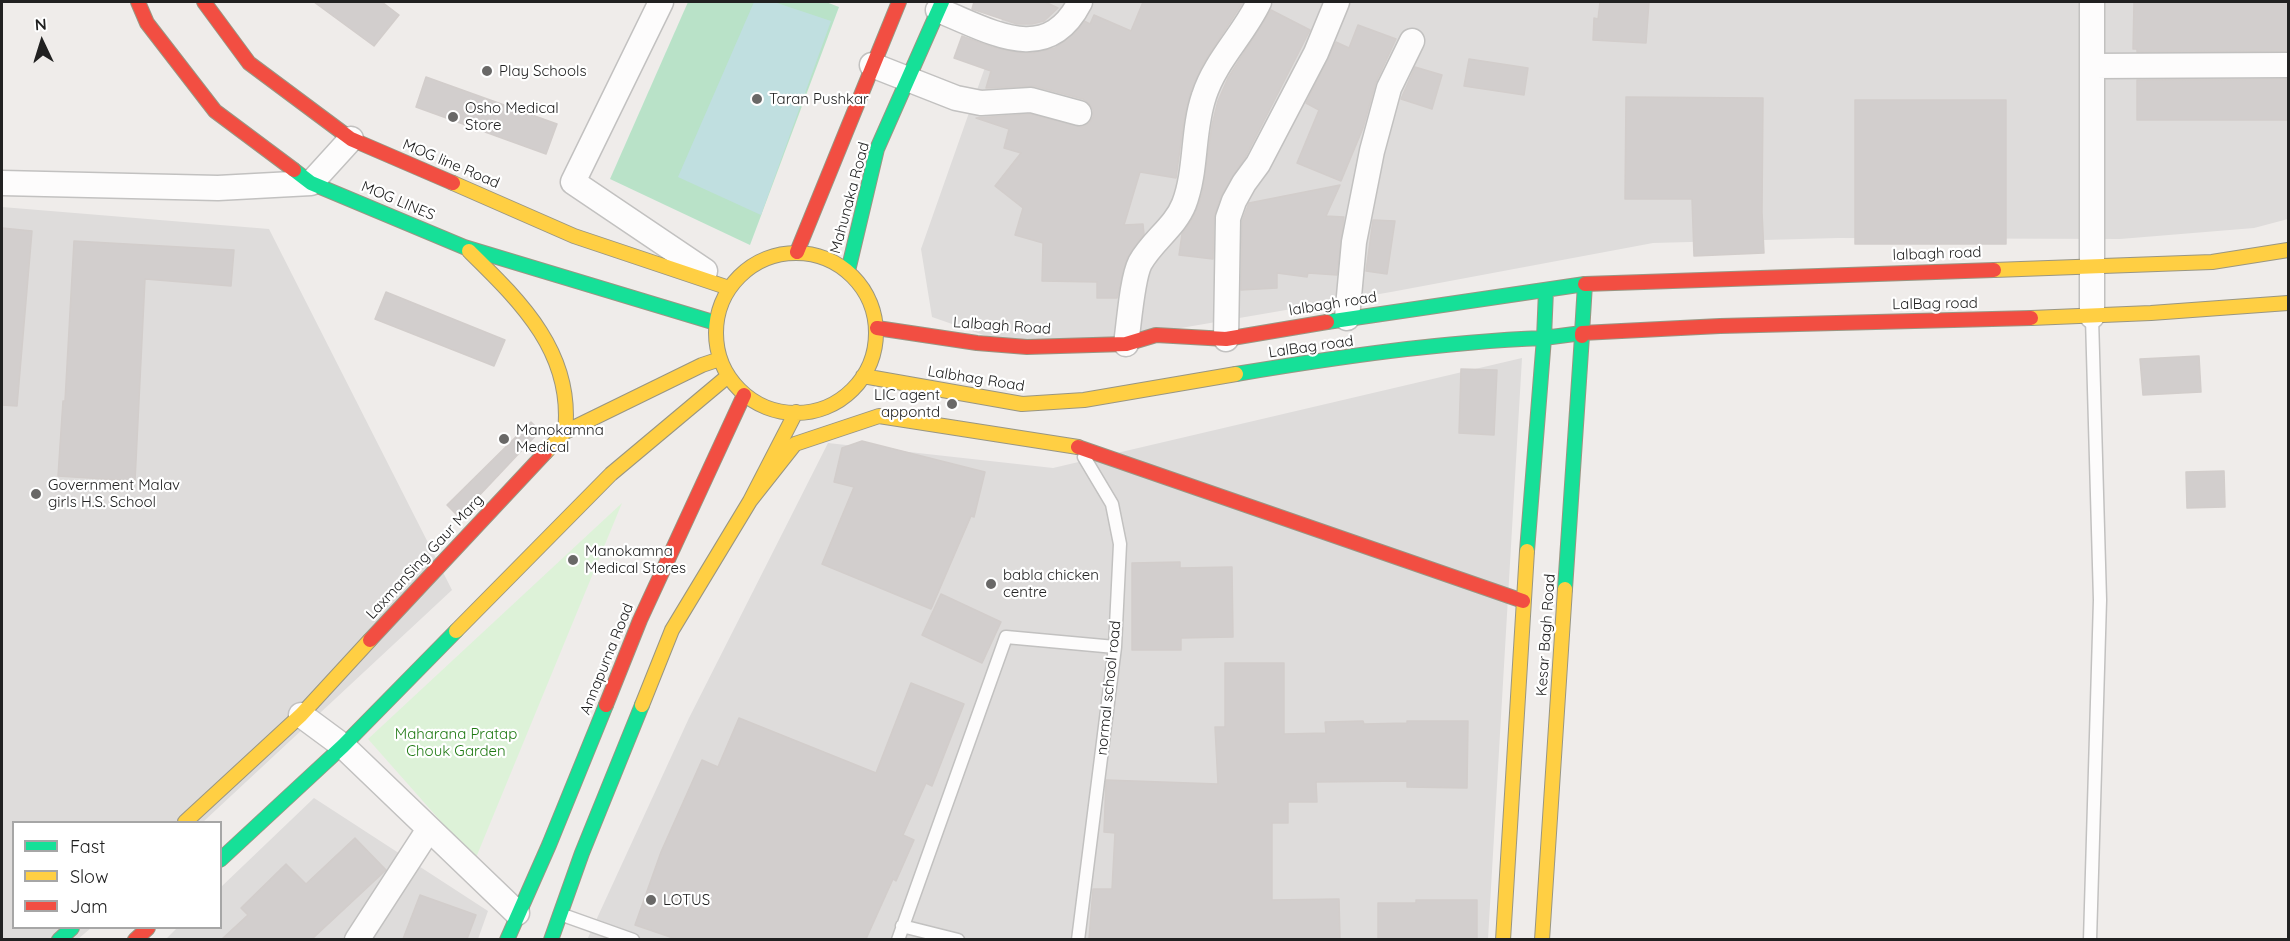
<!DOCTYPE html>
<style>
body{margin:0}
#map{position:relative;width:2290px;height:941px;overflow:hidden;background:#efecea;font-family:Quicksand,sans-serif}
canvas{display:block}
.frame{position:absolute;inset:0;border:3px solid #212121;pointer-events:none}
.legend{position:absolute;left:12px;top:821px;width:210px;height:108px;box-sizing:border-box;background:#fff;border:2px solid #a6a6a6;margin:0;padding:8px 10px;list-style:none;font-size:18px;color:#212121}
.legend li{display:flex;align-items:center;gap:12px;height:30px}
.legend b{width:30px;border:2px solid #a6a6a6}
.north{position:absolute;left:12px;top:12px;width:60px;height:60px;-webkit-text-stroke:4px #fff;paint-order:stroke;rotate:356deg;font-size:16px;font-weight:700;line-height:24px;text-align:center;color:#212121}
.north::after{content:'';display:block;margin:auto;width:21px;height:27px;background:#212121;clip-path:polygon(50% 0,100% 100%,50% 72%,0 100%)}
</style>
<div id="map">
<canvas width="2290" height="941"></canvas>
<div class="frame"></div>
<ul class="legend">
<li><b style="height:8px;background:#16e098"></b>Fast</li>
<li><b style="height:8px;background:#ffcf43"></b>Slow</li>
<li><b style="height:8px;background:#f24e42"></b>Jam</li>
</ul>
<div class="north">N</div>
</div>
<script>
const ctx = document.querySelector('canvas').getContext('2d');
ctx.lineJoin = 'round';
function paint(path, color) {
  ctx.fillStyle = color;
  ctx.fill(path, 'evenodd');
}
function trace(path, color, width, dash) {
  ctx.strokeStyle = color;
  ctx.lineWidth = width;
  ctx.lineCap = dash ? 'butt' : 'round';
  ctx.setLineDash(dash || []);
  ctx.stroke(path);
}
function write(font, color, halo, rows, align = 'center') {
  ctx.font = font + ' Quicksand,sans-serif';
  ctx.lineWidth = 4.5;
  ctx.setLineDash([]);
  ctx.textBaseline = 'middle';
  ctx.strokeStyle = halo;
  ctx.fillStyle = color;
  for (const [text, x, y, turn = 0] of rows) {
    ctx.save();
    ctx.translate(x, y);
    ctx.rotate((+turn || 0) * Math.PI / 180);
    ctx.textAlign = isNaN(turn) ? turn : align;
    if (halo) ctx.strokeText(text, 0, 0);
    ctx.fillText(text, 0, 0);
    ctx.restore();
  }
}
const residential = new Path2D(`
 M1008,2H2288V219L2254,228L2120,239L1838,238L1653,243L1391,292L1035,353L932,317L921,249Z
 M2,207L269,229L452,590L203,822H14V928H91L78,939H2Z
 M1522,358L1488,939L587,940L689,718L828,443L1053,468Z
 M314,798L488,911L478,939L165,940L177,928H220L221,887Z`);
const park = new Path2D(`
 M622,503L475,860L368,739Z`);
const pitch = new Path2D(`
 M688,2H826L839,7L750,245L610,179Z`);
const water = new Path2D(`
 M754,2H774L831,21L761,215L678,177Z`);
const building = new Path2D(`
 M314,2H382L399,15L374,46Z
 M974,2H1045L1058,8L1044,21L1032,24H1017L972,9Z
 M1143,2H1243L1203,64L1191,91L1184,120L1176,178L1140,172L1124,225L1143,224L1144,234L1127,258L1117,298H1097V282L1042,281L1043,243L1015,235L1023,208L995,186L1021,153L1004,148L1009,129L976,118L1030,114L1082,127L1089,123L1093,117V110L1089,103L1083,99L1034,86L986,88L991,71L954,58L962,36L992,47L1015,52L1033,53L1055,48L1075,33L1084,21L1090,24L1094,15L1131,31Z
 M1600,2H1649L1646,43L1593,40L1594,18L1598,19Z
 M2134,2H2289V51L2137,52V49H2133Z
 M1271,10L1310,30L1246,156L1221,196L1214,217L1213,259L1179,255L1182,234L1193,218L1202,194L1212,125L1218,101L1228,78Z
 M1358,25L1396,39L1376,82L1363,128L1341,181L1297,163L1319,110L1306,103L1336,42L1349,48Z
 M1469,59L1528,68L1524,95L1464,86Z
 M1415,67L1442,75L1432,109L1401,99Z
 M426,77L557,124L546,154L416,107Z
 M2289,79V120H2137V80Z
 M1626,97L1763,98L1762,212L1764,253L1694,256L1692,199H1625Z
 M1855,100H2006V244H1855Z
 M1340,185L1326,216L1344,217L1337,275L1308,273L1307,277L1277,273V288L1241,290L1242,221L1249,203Z
 M1373,220L1395,221L1387,274L1366,271Z
 M2,228L32,231L17,406L2,405Z
 M74,241L234,250L231,286L145,279L135,481L58,476L63,401H65Z
 M386,292L505,340L494,366L375,319Z
 M2199,356L2201,392L2143,395L2140,359Z
 M1461,369L1497,370L1494,435L1459,433Z
 M531,422L540,431L459,517L447,505Z
 M862,441L985,472L974,517L971,516L931,609L822,564L854,487L834,482L842,448Z
 M2224,471L2225,507L2187,508L2186,472Z
 M1180,562V568L1232,567L1233,637L1181,638V650H1132V563Z
 M941,594L1001,622L982,663L922,635Z
 M1225,663H1284V734L1326,733L1325,722L1363,721L1364,724L1407,723V721H1468L1467,788L1407,787V781L1316,782L1317,802H1288V823H1272V900L1339,899L1340,939H1089L1093,889H1112L1115,833L1104,832L1106,780L1218,784L1215,727H1225Z
 M911,683L964,704L932,786L926,783L903,835L914,840L896,881L893,879L866,939H676L635,925L661,852L702,760L718,767L739,718L876,773Z
 M355,838L386,870L312,939H222L248,915L241,908L286,864L306,884Z
 M420,895L476,915L467,939H403Z
 M1416,900H1477V939H1378V903H1416Z`);
const lane = new Path2D(`
 M560,914L633,940
 M902,926L958,940
 M898,940L1006,637L1115,647
 M1078,940L1115,647L1120,544L1112,504L1084,457
 M2090,940L2100,600L2092,318`);
const street = new Path2D(`
 M661,2L573,182L705,271
 M2092,2V316
 M938,10C989,30 1046,68 1080,2
 M872,65L956,98L981,103L1031,100L1079,113
 M2092,66L2288,65
 M2,183L218,188L311,183L351,139
 M1347,318L1354,242L1372,151L1389,88L1412,41
 M1226,339L1228,218L1234,201L1244,183L1258,164L1316,53L1337,2
 M1126,344C1129,324 1132,279 1140,263C1152,241 1175,227 1184,204C1197,170 1192,131 1204,96C1215,61 1244,34 1259,2
 M301,715L343,746L517,913
 M357,940L429,829`);
const fast = new Path2D(`
 M294,170L311,183L464,247L716,323
 M848,271L877,149L942,2
 M1327,322L1585,284L1582,333L1544,338L1546,290
 M1236,374C1338,357 1441,342 1544,338L1527,551
 M1565,589L1582,336
 M220,860L343,746L456,631
 M59,940L72,928
 M507,940L549,845L606,705
 M551,940L582,853L642,705`);
const slow = new Path2D(`
 M453,183L574,236L729,288
 M469,251C521,302 574,353 565,432
 M716 333a80 80 0 1 1 160 0a80 80 0 1 1-160 0Z
 M1994,270L2212,262L2288,250
 M2031,318L2151,313L2288,303
 M863,376L1022,404L1084,400L1236,374
 M545,453L565,432L702,365L720,359
 M750,501L795,444L879,416L1078,447
 M456,631L611,474L728,376
 M642,705L672,630L750,501L796,412
 M185,822L301,715L370,640
 M1503,940L1527,551
 M1542,940L1565,589`);
const jam = new Path2D(`
 M138,2L147,23L215,111L294,170
 M204,2L249,63L351,139L453,183
 M797,252L899,2
 M1585,284L1994,270
 M877,328L977,343L1027,347L1126,344L1156,335L1226,339L1327,322
 M1582,336V333L1720,326L2031,318
 M1078,447L1523,601
 M370,640L545,453
 M606,705L640,620L744,395
 M135,940L148,928`);
const markers = [
 [487,71,6,"#696867"],
 [757,99,6,"#696867"],
 [453,117,6,"#696867"],
 [952,404,6,"#696867"],
 [504,439,6,"#696867"],
 [36,494,6,"#696867"],
 [573,560,6,"#696867"],
 [991,584,6,"#696867"],
 [651,900,6,"#696867"]
];
const poiNames = [
 ["Play Schools",499,71],
 ["Taran Pushkar",769,99],
 ["Osho Medical",465,108],
 ["Store",465,125],
 ["LIC agent",940,395,"right"],
 ["appontd",940,412,"right"],
 ["Manokamna",516,430],
 ["Medical",516,447],
 ["Government Malav",48,485],
 ["girls H.S. School",48,502],
 ["Manokamna",585,551],
 ["Medical Stores",585,568],
 ["babla chicken",1003,575],
 ["centre",1003,592],
 ["LOTUS",663,900]
];
const streetNames = [
 ["MOG line Road",451,164,23],
 ["Mahunaka Road",850,198,-75],
 ["MOG LINES",398,201,23],
 ["lalbagh road",1937,254,-2],
 ["lalbagh road",1333,304,-9],
 ["LalBag road",1935,304,-1],
 ["Lalbagh Road",1002,326,4],
 ["LalBag road",1311,347,-8],
 ["Lalbhag Road",976,379,9],
 ["LaxmanSing Gaur Marg",425,557,-47],
 ["Kesar Bagh Road",1546,635,-86],
 ["Annapurna Road",607,659,-68],
 ["normal school road",1109,688,-84]
];
const parkNames = [
 ["Maharana Pratap",456,734],
 ["Chouk Garden",456,751]
];
paint(residential, '#dedcdb');
paint(park, '#ddf2d8');
paint(pitch, '#b9e2c8');
paint(water, '#c0dfe0');
paint(building, '#d2cecd');
trace(building, '#d2cdcb', 1.5);
trace(lane, '#c2c1c0', 15);
trace(street, '#c2c1c0', 27);
trace(fast, '#999683', 16);
trace(slow, '#999683', 16);
trace(jam, '#999683', 16);
trace(lane, '#fdfcfc', 12);
trace(street, '#fdfcfc', 24);
trace(fast, '#16e098', 14);
trace(slow, '#ffcf43', 14);
trace(jam, '#f24e42', 14);
for (const [x, y, r, color] of markers) {
  const dot = new Path2D();
  dot.arc(x, y, r, 0, 2 * Math.PI);
  ctx.fillStyle = color;
  ctx.fill(dot);
  trace(dot, '#fff', 2);
}
write('15px', '#212121', '#fff', poiNames, 'left');
write('15px', '#212121', '#fff', streetNames);
write('15px', '#207a14', '#fff', parkNames);
</script>
